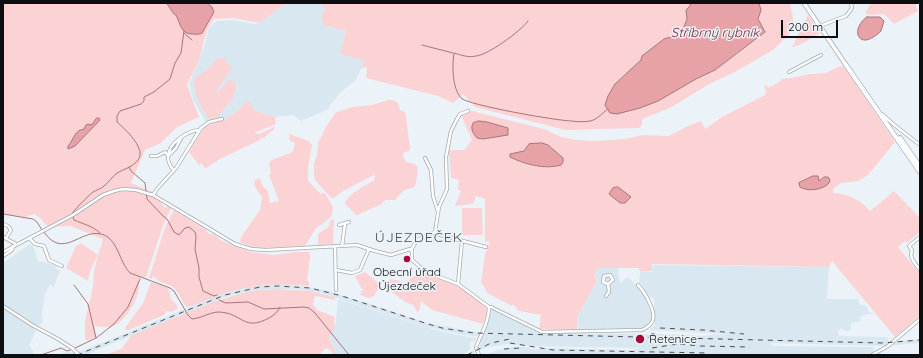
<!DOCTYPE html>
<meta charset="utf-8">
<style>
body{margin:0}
#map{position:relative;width:923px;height:358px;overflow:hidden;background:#ecf3f8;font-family:Quicksand,sans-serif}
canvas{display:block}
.frame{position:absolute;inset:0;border:4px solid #0c0e0f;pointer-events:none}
.scale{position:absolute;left:781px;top:20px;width:57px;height:18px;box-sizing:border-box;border:2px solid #0c0e0f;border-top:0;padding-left:5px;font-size:12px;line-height:14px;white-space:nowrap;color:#0c0e0f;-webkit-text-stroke:3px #ecf3f8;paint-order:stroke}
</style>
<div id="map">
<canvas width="923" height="358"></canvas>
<div class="frame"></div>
<div class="scale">200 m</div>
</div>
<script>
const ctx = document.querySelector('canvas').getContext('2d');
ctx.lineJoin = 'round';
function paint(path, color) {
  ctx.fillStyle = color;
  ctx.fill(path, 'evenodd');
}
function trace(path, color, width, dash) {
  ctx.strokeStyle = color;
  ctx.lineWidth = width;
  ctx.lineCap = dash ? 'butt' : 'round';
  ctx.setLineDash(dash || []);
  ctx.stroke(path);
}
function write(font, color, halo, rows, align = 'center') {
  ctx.font = font + ' Quicksand,sans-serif';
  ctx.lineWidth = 3;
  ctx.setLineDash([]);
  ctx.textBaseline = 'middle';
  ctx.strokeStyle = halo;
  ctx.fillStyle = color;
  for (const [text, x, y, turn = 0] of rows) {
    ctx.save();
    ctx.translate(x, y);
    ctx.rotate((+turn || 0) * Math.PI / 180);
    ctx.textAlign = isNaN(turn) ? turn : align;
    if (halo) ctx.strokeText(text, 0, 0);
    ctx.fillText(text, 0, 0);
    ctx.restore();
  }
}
const built = new Path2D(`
 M294,3H321L325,10L321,16L346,31L364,61L362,68L355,81L341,92L332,103L327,110L301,121L293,115L275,117L255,112L248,101L240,109L226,120L222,121L221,118L210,121L206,123L193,99L189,84L203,50L209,27L217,21L232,20L255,24L260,23L283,5Z
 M30,244L34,248L38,261L57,265L56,269L60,270L54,287L50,285L45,294L42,314L43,321L40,325L37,326L35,329L36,331L29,345L32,349L34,355H3V263Z
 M653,265L829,267L827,299H858L860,305H865V307H867L869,312L874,313L860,316L861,321L851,323V330L846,331L840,328V330L838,331L839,336L888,337V341H897L920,339V343L883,346L771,343V345L774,346L873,347L874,352L869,355H490L489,353L509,347H529L530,349H542V348L630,350L642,348L522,346L507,344L488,347L470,355H465L480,346L481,337L459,334L427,327L325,294L295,289H277L249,291L225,297L85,355H59L67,352L75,353L87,349L224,293L248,287L276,284L295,285L326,290L428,323L470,331L484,333L492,309L539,333L668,334L701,336L726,334L649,330L655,325L654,298L649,297V299L643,286L639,282L640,271L652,272Z
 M599,268H618L620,283L628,277L639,288L645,297L651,312L652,319L649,324L643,328L611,330L608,327L605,329L578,330L577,317L597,281L594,275Z
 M338,299L432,329L457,335L476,338V340L470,342V346L471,348L463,355H337L329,338L335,327Z`);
const green = new Path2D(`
 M3,3H167L174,14L176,15L185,32C189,35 197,36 202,33L214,12L212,7L207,3H294L283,5L260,23L233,18L214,19C203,34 205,41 200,57C197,66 191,76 187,85L199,117L177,127L161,143L145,150L131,183L153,192L164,207L166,208L168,206L171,208L163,226L146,277L138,279C144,290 128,318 117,324C111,328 102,327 95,326L94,322L96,335L95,337L87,341L85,339V321L93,287L94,270L103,239L70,226L48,227L39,217L34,214L25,217L3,214ZM100,119V120L75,146H68L81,129L91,125L95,120Z
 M321,3H690V6L686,10C689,23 682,35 669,38L642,56L641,60L615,84L606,101L613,114L640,108L715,70L760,37L765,32L758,19L761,10L759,3H790L793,18L792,28L789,35L773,50L735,72L711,83L670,108L642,119V125L639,128L565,130L475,107L463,94L453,103L438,96L366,78L367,67L362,68L364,61L340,54L346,31L323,25L321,16L325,10Z
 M871,3H917L916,6L918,11L894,24L884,14L869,15L865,13Z
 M808,15L820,33L800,45L792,47Z
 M228,58L225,63L233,67L216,91L218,93L228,80L235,82C239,94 227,106 219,114V117L210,119C203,113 191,88 195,79C196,75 203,73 207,70C211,66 213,61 218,59C221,58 225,58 228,58Z
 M841,66L845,68L895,142L868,175L858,181L841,183L833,189V193C848,194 860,199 870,211L894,191L920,218V232L907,243L905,241L898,247L920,274V316L895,337L832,261L829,267L652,264V271H640L639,268H599L594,275L597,281L577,317V330L539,329L541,315L519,311L513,304L512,306L487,293L484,286L481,283L485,254L490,242L486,241L485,244V199L476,196L473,204L455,206L461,191L458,189L459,180L451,178L449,150H464L472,140L461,115L472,111L544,129L561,137L577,140L595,141L625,139L643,135L669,136L688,126L701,121L705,129L722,117L765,95L766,92L764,86L767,85L768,88L779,82L782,79L797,77L810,74L826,73ZM526,147H550L563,158V162C556,171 524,166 517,159C515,158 514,156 513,154L524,151Z
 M248,100L255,111L275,117L276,124L254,133L259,134L274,127L275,128L264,138H261L260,140L220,159L205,169L202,163L199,165L189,152L203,129C209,122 218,123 226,119C234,115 242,107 248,100Z
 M389,100H393L398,103L400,110L405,112L406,116L410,149L409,151L403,153V156L406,162L415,164L418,167L416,184L413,188L404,190L395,200H386L380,205L361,213L359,215H356L345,204C345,196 366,185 374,180L375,176L374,175L370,177L343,191L334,198H331L315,180L314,174V163L317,155L318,143L326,127L335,113L352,107L372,105Z
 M289,134L309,141L312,145L308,167V181L321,194L325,193L333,207L332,216L325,222L316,228L305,246L265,248L252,247L240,242L241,237L260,210L262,198L254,185L255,182L254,180L260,178L263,187L267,189L270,201L269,203L279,201L269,175L271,173L269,163C274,156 286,157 293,151L295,143L290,141Z
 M462,208H482L483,235H462Z
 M174,210L204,228L209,234H214L222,241L250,252L274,255L296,252H309L310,257L307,281H309V286C280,283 251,284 223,294C213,297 193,307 186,307C182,301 179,292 173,287C167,283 158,283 153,276L152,279L149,278L165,227Z
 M332,219L334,220L333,244L318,245V234L329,226L330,221Z
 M81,243L98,255L90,271L88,281L66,268L76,246Z
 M365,272L377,282L379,287L374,296L368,298L360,295L362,290L365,291L361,288L355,276Z
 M427,274L458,285L486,307L487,312L483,324L432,310L421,301L420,308L418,313L413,305L405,302L385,287L390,279L401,281L402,284L407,283L411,277Z
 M151,282L168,288L171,299L177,305L178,309L171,312L167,311L164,315L126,331L125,328L143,303Z
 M277,289L309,291L335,297V300L315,296L313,304L317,310L335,317L334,322L335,327L329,338L337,355H334L330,350L326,348L319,355H105L121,349L132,335L213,302L249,291Z`);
const water = new Path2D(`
 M167,3H207L212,7L214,12L202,33C199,35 196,34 192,34C181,34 180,23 176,15L174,14Z
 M690,3H759L761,10L758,19L765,32L715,70L696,79L658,101L640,108L617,114L610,113L605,105L608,96L615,84L641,60L642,56L664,39L674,36L684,27L687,19L686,10L690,6Z
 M867,17H880L884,21C883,24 882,28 881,31C877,35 867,43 861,39C853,33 861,20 867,17Z
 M97,118H99L100,120L75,146L68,149V146C74,140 74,130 84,129L86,125L88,124L91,125Z
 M479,121L487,122L508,128V135L483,139L477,138C473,133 470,129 473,123Z
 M542,143L548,145L563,158V162L561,165C545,170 524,164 510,157V154L524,151L529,144Z
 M813,176H818L819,181L824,177H828L830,180L829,183C823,190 808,192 800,187L799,183Z
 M618,187L631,197L625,203H620L609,194L613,188Z`);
const stream = new Path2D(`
 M528,21C521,31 488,55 476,56C469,58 461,55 454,53C452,65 452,88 461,98C467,105 558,121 572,121C577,122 585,122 590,121C597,120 602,113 608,109
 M184,33L192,40
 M422,45L453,53
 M129,167L131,171L145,183L147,199L163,216L167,219L174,232L179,235L185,228L189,227L195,232L196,236L195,249L199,268V277L203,291L214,296L217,295
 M3,214L33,219L37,222L42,230
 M72,214C74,210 88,196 93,192C96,190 101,189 104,186C109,182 112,177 117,173C124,169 133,167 138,160C147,149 125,129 117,122V116L120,111L141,104L144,101V97L154,92L170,79L175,63L181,53L184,31
 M73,217L74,220C83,224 93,226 100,233
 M44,232C63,260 80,229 101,234C118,238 119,262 130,273L170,288L174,291L188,315L192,319C202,318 210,312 219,312C243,313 243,332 269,318C273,316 278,312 280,307
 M74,285L88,304L96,338
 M219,300L226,303L248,302L264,309L304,307L309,308L315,313L349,355
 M41,355L61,348L67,351L73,349L96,338L114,324L128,307L140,279`);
const minor = new Path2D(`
 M820,26L846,16L852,8L851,3
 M789,72L821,55
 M882,114L893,124L920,145
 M151,156H157L165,152L168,156L176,148L181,138
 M425,158L431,170L433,196L438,212
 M174,171C171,167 167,161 168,156C169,143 187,131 199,130
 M153,195L157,189L176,168L201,128L209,122L222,119
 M3,224L8,226L11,230L6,238
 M339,225L349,222
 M435,232L439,207L447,189L446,157L451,131L457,119L460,114L468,111
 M3,237L16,244
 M920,237L909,246L912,250C909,259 915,263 920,270
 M29,238L35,244L44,246L49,260L62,266
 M335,246L336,290
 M342,246L345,224
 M411,250L417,240L435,232L440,235L486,247
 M3,252L73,215L103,195L114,191L123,189L136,190L153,195L235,244L251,249L266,250L357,245L375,251L391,255L410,249L412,251V260L426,272L458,284L489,307C489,321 481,335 476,347L479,355
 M3,256L12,250L13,246
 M336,270L352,273L360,270L369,249
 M458,284L462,241
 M606,296L609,292L608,284L613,280L610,275L604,276L603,282L608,284
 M3,306L32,325L58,339L72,348
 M489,307H491L542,332L642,330C646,328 652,325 653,320C656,311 644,291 638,285
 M872,355L888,346L920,319`);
const major = new Path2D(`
 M804,3L846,65`);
const highway = new Path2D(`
 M846,65L920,172
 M900,138L920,167`);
const rail = new Path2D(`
 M660,328L703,330L744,334
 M510,343L553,350L708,353
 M680,344L700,346L750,347
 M652,348L684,343
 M504,349L520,348
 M77,355L225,295L260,287L277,286L310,288L342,296L428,324L442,328L474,333L883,343L920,340
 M467,355L491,343L510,339`);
const minorBridge = new Path2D(`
 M72,348L79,355`);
const markers = [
 [407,259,4,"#a40738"],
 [640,339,5,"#a40738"]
];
const poiNames = [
 ["Obecní úřad",407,272],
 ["Újezdeček",407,286],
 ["Řetenice",649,339,"left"]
];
const waterNames = [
 ["Stříbrný rybník",715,33]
];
const quarterNames = [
 ["ÚJEZDEČEK",419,238]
];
paint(built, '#d9e8f0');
paint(green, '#fcd3d5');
paint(water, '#e7a2a7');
trace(water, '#a57679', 1);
trace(stream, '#a57679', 1);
trace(minor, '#a5acb0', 4);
trace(major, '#a5acb0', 5);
trace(highway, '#a5acb0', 5.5);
trace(minor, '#fff', 2.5);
trace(major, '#fff', 3.5);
trace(highway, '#fff', 4);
trace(rail, '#4c4f52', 1, [5, 5]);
trace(minorBridge, '#a5acb0', 4, []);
trace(minorBridge, '#fff', 2.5);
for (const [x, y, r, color] of markers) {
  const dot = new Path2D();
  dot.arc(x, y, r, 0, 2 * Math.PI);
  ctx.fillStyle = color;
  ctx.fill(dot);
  trace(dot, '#ecf3f8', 1.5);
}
write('12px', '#0c0e0f', '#ecf3f8', poiNames);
write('italic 13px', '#772634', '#ecf3f8', waterNames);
ctx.letterSpacing = '1px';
write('14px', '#4a4f53', '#ecf3f8', quarterNames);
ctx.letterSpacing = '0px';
</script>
